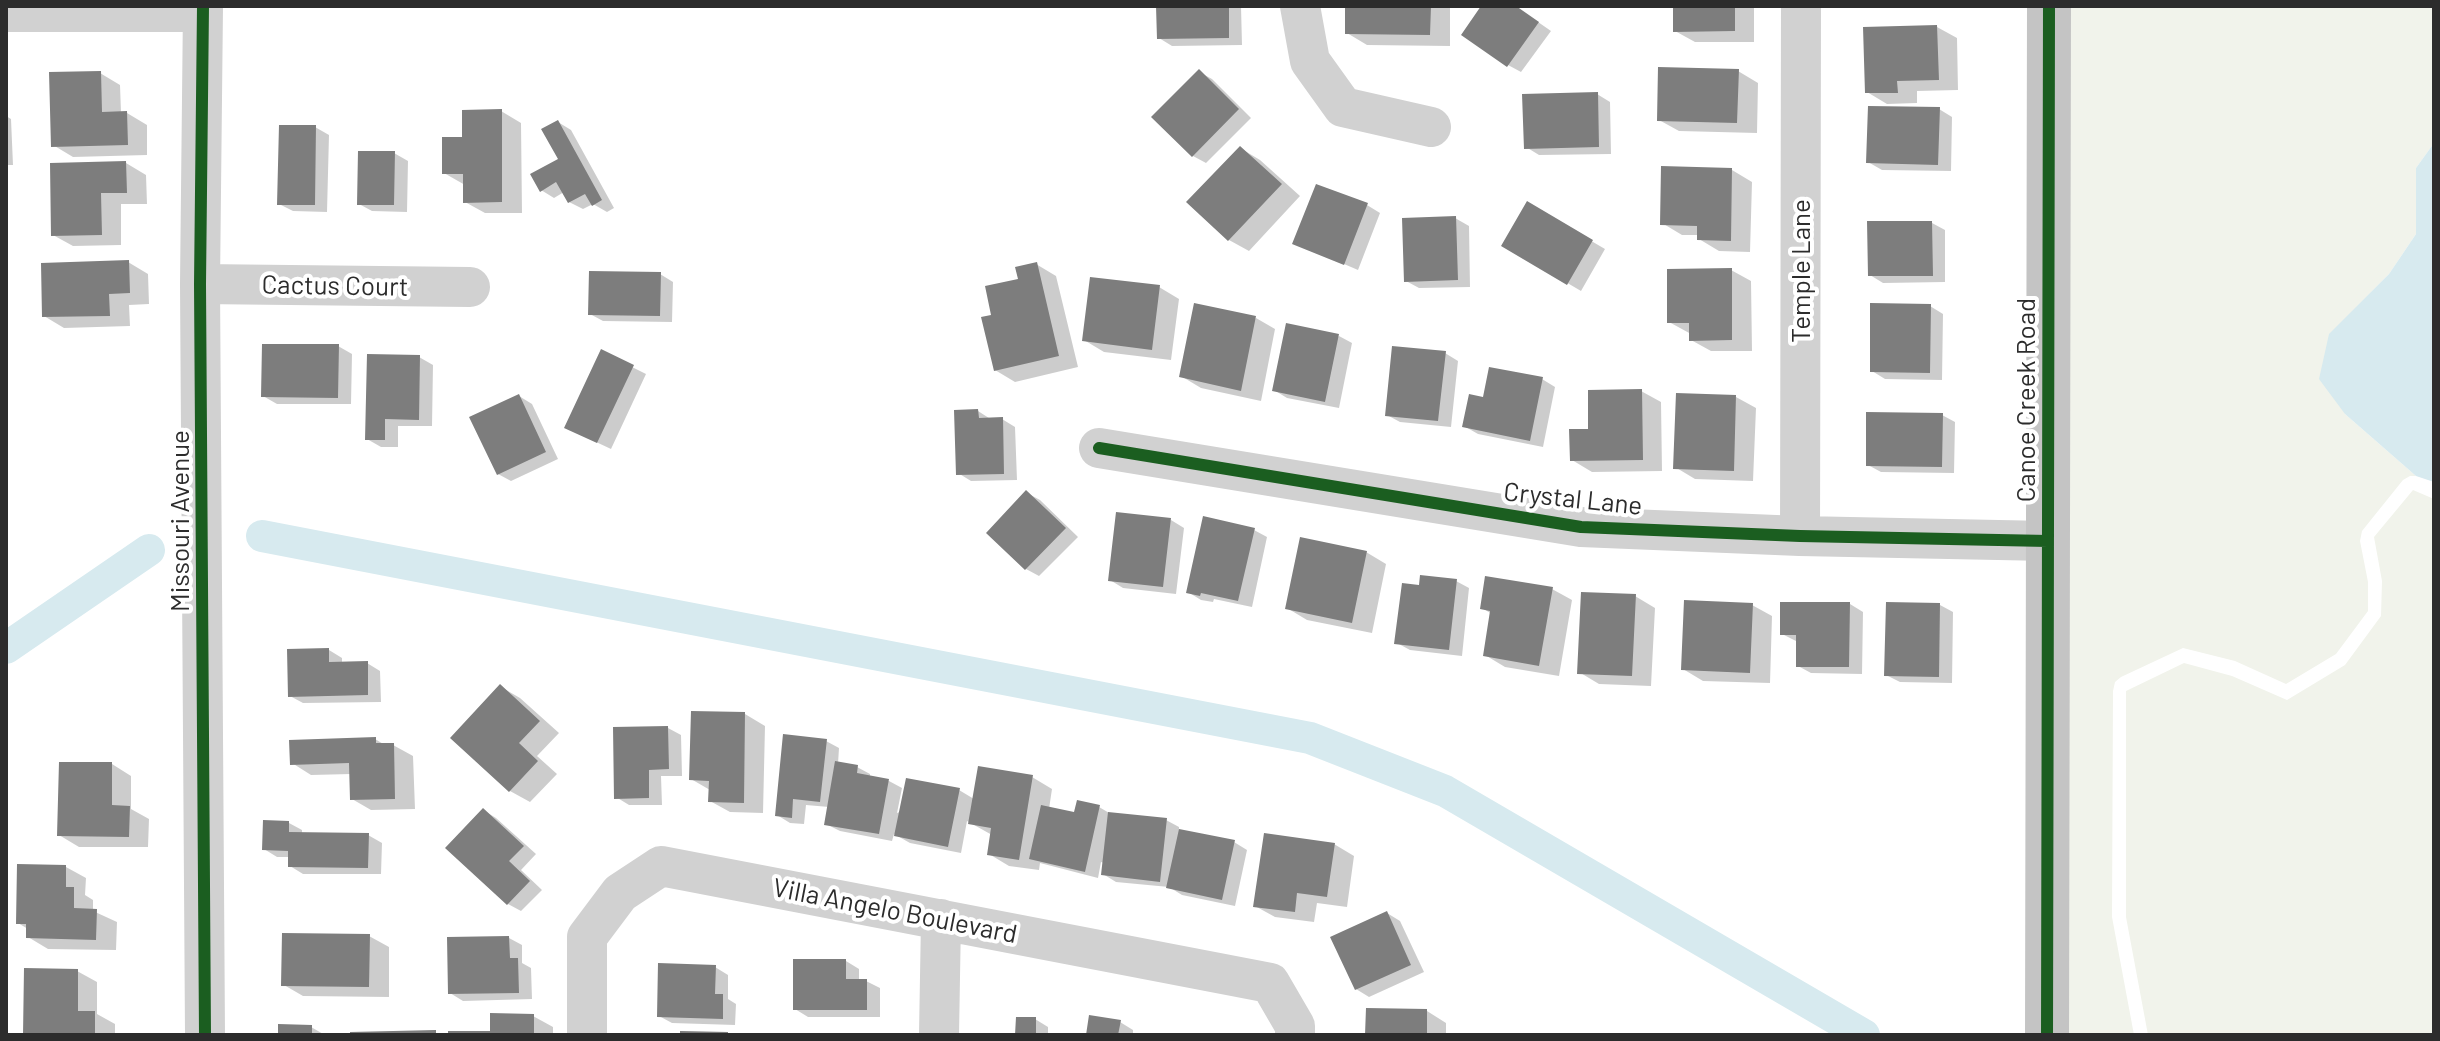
<!DOCTYPE html>
<style>
body{margin:0}
#map{position:relative;width:2440px;height:1041px;overflow:hidden;background:#fff;font-family:Barlow,sans-serif}
canvas{display:block}
.frame{position:absolute;inset:0;border:8px solid #2c2c2c;pointer-events:none}
</style>
<div id="map">
<canvas width="2440" height="1041"></canvas>
<div class="frame"></div>
</div>
<script>
const ctx = document.querySelector('canvas').getContext('2d');
ctx.lineJoin = 'round';
function paint(path, color) {
  ctx.fillStyle = color;
  ctx.fill(path, 'evenodd');
}
function trace(path, color, width, dash) {
  ctx.strokeStyle = color;
  ctx.lineWidth = width;
  ctx.lineCap = dash ? 'butt' : 'round';
  ctx.setLineDash(dash || []);
  ctx.stroke(path);
}
function write(font, color, halo, rows, align = 'center') {
  ctx.font = font + ' Barlow,sans-serif';
  ctx.lineWidth = 8;
  ctx.setLineDash([]);
  ctx.textBaseline = 'middle';
  ctx.strokeStyle = halo;
  ctx.fillStyle = color;
  for (const [text, x, y, turn = 0] of rows) {
    ctx.save();
    ctx.translate(x, y);
    ctx.rotate((+turn || 0) * Math.PI / 180);
    ctx.textAlign = isNaN(turn) ? turn : align;
    if (halo) ctx.strokeText(text, 0, 0);
    ctx.fillText(text, 0, 0);
    ctx.restore();
  }
}
const green = new Path2D(`
 M2065,6H2434V143L2416,168V234L2389,274L2330,334L2345,414L2416,476H2410L2403,480L2362,531L2360,541L2368,582V611L2336,654L2286,684L2235,661L2183,648L2121,677L2115,682L2113,691L2112,917L2134,1035H2062Z
 M2413,490L2434,499V1035H2148L2126,917V691L2184,663L2232,676L2287,700L2345,665L2381,616L2382,581L2374,537Z`);
const water = new Path2D(`
 M2434,143V482L2416,476L2345,414L2319,379L2329,334L2389,274L2416,234V168Z`);
const shadow = new Path2D(`
 M1158,6H1241L1242,45L1172,46L1159,38Z
 M1347,6H1450V46L1367,45L1347,33Z
 M1484,6H1515L1551,31L1521,72L1508,65Z
 M1675,6H1754V42H1695L1675,31Z
 M1937,27L1957,38L1958,90L1917,91V103L1887,104L1867,92Z
 M1738,71L1758,83L1757,133L1679,131L1659,120Z
 M1199,72L1212,79L1251,118L1206,163L1193,156Z
 M100,73L120,85L121,113H127L147,125V155L73,157L53,145Z
 M1597,94L1610,102L1611,154L1539,155L1526,147Z
 M1939,109L1952,117L1951,171L1882,170L1868,162Z
 M501,111L521,123L522,213H485L465,202V185L444,173L464,138Z
 M6,116L11,119L13,165H6Z
 M558,122L571,130L614,208L607,212L593,204L583,209L569,202L564,192L554,198L541,190L560,160Z
 M315,127L329,135L327,212L293,211L279,204Z
 M1240,148L1260,160L1300,196L1249,251L1229,240L1189,202Z
 M394,153L408,161L407,212L372,211L359,204Z
 M126,163L146,175L147,204H121V245L73,246L53,235Z
 M1732,170L1752,182L1750,252L1719,251L1699,239V235H1682L1662,223Z
 M1528,204L1605,249L1581,291L1503,245Z
 M1367,205L1380,213L1358,270L1295,243Z
 M1455,218L1469,226L1470,287L1419,288L1406,281Z
 M1932,223L1945,230V282L1883,283L1870,275Z
 M128,262L148,274L149,304L129,305L130,326L64,328L44,316Z
 M1036,264L1056,276L1078,367L1015,382L995,370L994,316L1020,280Z
 M1731,270L1751,281L1752,351H1711L1691,340V334L1669,322Z
 M660,274L673,282L672,322L603,321L590,314Z
 M1159,287L1179,299L1171,360L1104,352L1084,340Z
 M1930,306L1943,314L1942,380L1885,379L1872,371Z
 M1256,318L1275,329L1261,401L1201,388L1181,376Z
 M1339,336L1352,343L1339,408L1287,398L1274,390Z
 M338,346L352,354L351,404H277L263,396Z
 M602,352L646,374L611,449L579,434Z
 M1445,353L1458,361L1451,427L1400,422L1387,415Z
 M419,357L433,365L432,426H398V447H381L367,439Z
 M1542,379L1555,387L1543,447L1478,434L1464,426L1485,400Z
 M1641,391L1661,402L1662,471L1592,472L1572,460Z
 M519,396L532,404L558,459L511,481L498,474Z
 M1736,397L1756,408L1753,481L1695,479L1675,467Z
 M978,411L992,420L1002,419L1015,427L1017,480L971,481L958,473Z
 M1942,415L1955,422L1954,473L1881,472L1868,465Z
 M1027,493L1040,500L1078,537L1039,576L1026,569L989,533Z
 M1171,520L1184,528L1176,594L1123,588L1110,580Z
 M1254,530L1267,537L1252,607L1214,599L1213,602L1201,600L1188,592Z
 M1366,552L1386,564L1372,633L1307,620L1287,608Z
 M1456,581L1469,588L1462,656L1410,650L1397,643L1420,587Z
 M1552,589L1572,600L1559,676L1505,667L1485,655L1492,614L1482,608Z
 M1635,596L1655,608L1651,686L1599,684L1579,672Z
 M1850,604L1863,612L1862,674L1811,673L1798,666V642L1782,634Z
 M1752,605L1772,616L1770,683L1703,681L1683,669Z
 M1940,605L1953,612L1952,683L1900,682L1886,675Z
 M329,650L342,658V664L367,663L380,671L381,702L303,703L290,696Z
 M501,687L520,698L559,733L537,756L557,774L530,802L510,791L453,738Z
 M745,714L765,726L763,813L730,812L710,801V790L691,779Z
 M668,728L681,735L682,776H661L662,805H629L616,797Z
 M375,739L385,745H393L413,756L415,809L371,810L352,799L351,774L311,775L292,763Z
 M826,741L839,748L838,764L857,767L870,774V778L889,781L902,788L897,813L959,790L974,799L1032,777L1052,789L1049,809L1075,815L1099,807L1111,814L1166,820L1179,827V831L1234,842L1247,850L1235,906L1182,895L1169,887L1116,882L1103,874L1104,863L1101,862L1098,878L1040,863L1039,870L1009,866L989,854L992,835L967,821L961,853L910,843L894,834L892,841L840,831L826,824L829,807L806,805L804,824L790,823L777,815Z
 M112,764L131,776V809L149,819L148,847H79L59,835Z
 M483,810L496,818L536,854L521,870L542,890L521,911L508,904Z
 M289,823L302,830V835H368L382,843L381,874H303L290,866V857H277L264,849Z
 M1334,844L1354,856L1347,907L1317,903L1314,922L1275,917L1255,906Z
 M66,867L86,878L85,895L93,900V911L117,922L116,950L48,949L28,937V929L18,923Z
 M1387,913L1400,921L1424,972L1369,997L1356,989Z
 M369,936L389,947V997L303,996L284,985Z
 M509,938L522,945V963L531,968L532,999L463,1001L450,993Z
 M846,961L859,969V981H866L880,988V1017H808L795,1009Z
 M715,967L728,975V999L736,1004L735,1025L672,1023L659,1016Z
 M77,971L97,982V1014L115,1024V1035H25Z
 M1427,1011L1446,1023V1035H1367Z
 M533,1016L553,1027V1035H450L492,1033Z
 M1035,1019L1048,1027V1035H1017Z
 M1120,1022L1133,1030V1035H1088Z
 M311,1027L325,1035H280Z`);
const canal = new Path2D(`
 M262,536L1310,738L1445,791L1864,1035
 M6,648L149,550`);
const building = new Path2D(`
 M1156,6H1229V38L1157,39Z
 M1345,6H1431L1430,35L1345,34Z
 M1481,6H1516L1539,22L1507,67L1461,35Z
 M1673,6H1735V31L1673,32Z
 M1937,25L1939,80L1897,81L1898,93H1865L1863,27Z
 M1658,67L1739,69L1737,123L1657,121Z
 M1199,69L1239,109L1192,157L1151,117Z
 M101,71L102,112L127,111L128,145L51,147L49,72Z
 M1598,92L1599,147L1524,149L1522,94Z
 M1868,106L1940,107L1938,165L1866,163Z
 M502,109V202L463,203V174H442V137H462V110Z
 M558,120L602,200L592,206L585,194L568,203L556,182L540,192L530,174L558,159L541,129Z
 M279,125H316L315,205H277Z
 M1240,146L1282,184L1228,241L1186,202Z
 M358,151H395L394,205H357Z
 M126,161L127,193H101L102,235L51,236L50,163Z
 M1661,166L1732,168L1731,241L1697,240V226L1660,225Z
 M1316,184L1368,203L1344,265L1292,244Z
 M1527,201L1593,240L1567,285L1501,246Z
 M1456,216L1458,280L1404,282L1402,218Z
 M1867,221H1932L1933,276H1868Z
 M129,260L130,293L109,294L110,316L42,317L41,263Z
 M1037,262L1059,356L994,371L981,317L991,315L985,286L1018,279L1015,267Z
 M1732,268V340L1689,341V323H1667V269Z
 M589,271L661,272L660,316L588,315Z
 M1090,277L1160,285L1152,350L1082,341Z
 M1194,303L1256,316L1241,391L1179,377Z
 M1870,303L1931,304L1930,373L1870,372Z
 M1286,323L1339,334L1325,402L1272,391Z
 M262,344H339L338,398L261,397Z
 M1392,346L1446,351L1438,421L1385,416Z
 M601,349L634,365L597,443L564,428Z
 M367,354L420,355L419,420L385,419V440H365Z
 M1489,367L1543,377L1530,441L1462,427L1469,394L1483,397Z
 M1642,389L1643,460L1570,461L1569,429H1588V390Z
 M1676,393L1736,395L1734,471L1673,469Z
 M519,394L546,452L497,475L469,417Z
 M978,409L979,418L1003,417L1004,474L956,475L954,410Z
 M1866,412L1943,413L1942,467L1866,466Z
 M1026,490L1066,528L1025,570L986,533Z
 M1116,512L1171,518L1163,587L1108,581Z
 M1203,516L1255,528L1238,601L1201,593L1200,596L1186,593Z
 M1300,537L1367,551L1352,623L1285,609Z
 M1420,575L1457,579L1449,650L1394,644L1402,583L1419,585Z
 M1485,576L1553,587L1539,666L1483,656L1490,611L1480,609Z
 M1581,592L1636,594L1632,676L1577,674Z
 M1684,600L1753,603L1750,673L1681,670Z
 M1780,602H1850L1849,667H1796V635H1780Z
 M1886,602L1940,603L1939,677L1884,676Z
 M329,648V662L368,661V695L288,697L287,649Z
 M500,684L540,721L519,743L538,761L509,792L450,738Z
 M691,711L745,712L744,803L708,802L709,781L689,780Z
 M668,726L669,769L649,770V798L614,799L613,727Z
 M783,734L827,739L820,802L793,799L792,818L775,816Z
 M376,737V743H394L395,799L350,800L349,763L290,765L289,740Z
 M835,761L858,765L857,773L889,779L879,834L824,825Z
 M59,762H112V805L130,806L129,837L57,836Z
 M978,766L1033,775L1019,860L987,855L991,828L968,824Z
 M906,778L960,788L948,847L894,836Z
 M1077,800L1100,805L1085,872L1029,859L1041,805L1074,812Z
 M483,808L524,846L509,861L530,881L507,905L445,848Z
 M1108,812L1167,818L1160,882L1101,875Z
 M263,820L289,821V832L369,833L368,868L288,867V851L262,850Z
 M1179,829L1235,840L1222,900L1166,888Z
 M1264,833L1335,843L1327,897L1297,893L1295,912L1253,907Z
 M17,864L66,865V887H74V908L97,909L96,940L26,938V924H16Z
 M1387,911L1411,965L1355,990L1330,937Z
 M282,933L370,934L369,987L281,986Z
 M509,936L510,958H518L519,993L448,994L447,937Z
 M793,959H846V979H867V1010H793Z
 M658,963L716,965L715,994H723V1019L657,1017Z
 M24,968L78,969V1011H95V1035H23Z
 M1366,1008L1427,1009V1035H1365Z
 M490,1013L534,1014V1035H448V1031H490Z
 M1089,1015L1121,1020L1118,1035H1086Z
 M1016,1017H1036V1035H1015Z
 M278,1024L312,1025V1035H278Z
 M436,1030V1035H350V1032Z
 M680,1031L728,1032V1035H680Z`);
const minor = new Path2D(`
 M203,6L200,284L205,1035
 M1300,6L1310,61L1343,107L1431,127
 M6,12H203
 M200,284L470,287
 M1099,448L1581,527L1800,536L2048,541
 M1800,536L1801,6
 M587,1035V937L620,893L661,866L1270,983L1295,1026V1035
 M939,1035L941,919`);
const major = new Path2D(`
 M2047,1035L2049,6`);
const cycleway = new Path2D(`
 M203,6L200,284L205,1035
 M1099,448L1581,527L1800,536L2048,541
 M2047,1035L2049,6`);
const streetNames = [
 ["Temple Lane",1801,271,-90],
 ["Cactus Court",335,286,1],
 ["Canoe Creek Road",2026,400,-90],
 ["Crystal Lane",1573,499,6],
 ["Missouri Avenue",180,521,-90],
 ["Villa Angelo Boulevard",895,911,11]
];
paint(green, '#f1f3eb');
paint(water, '#d7eaef');
paint(shadow, '#0003');
trace(canal, '#d7eaef', 32);
paint(building, '#7d7d7d');
trace(minor, '#d1d1d1', 40);
trace(major, '#c4c4c4', 44);
trace(cycleway, '#1b5e20', 12);
write('26px', '#2c2c2c', '#fff', streetNames);
</script>
